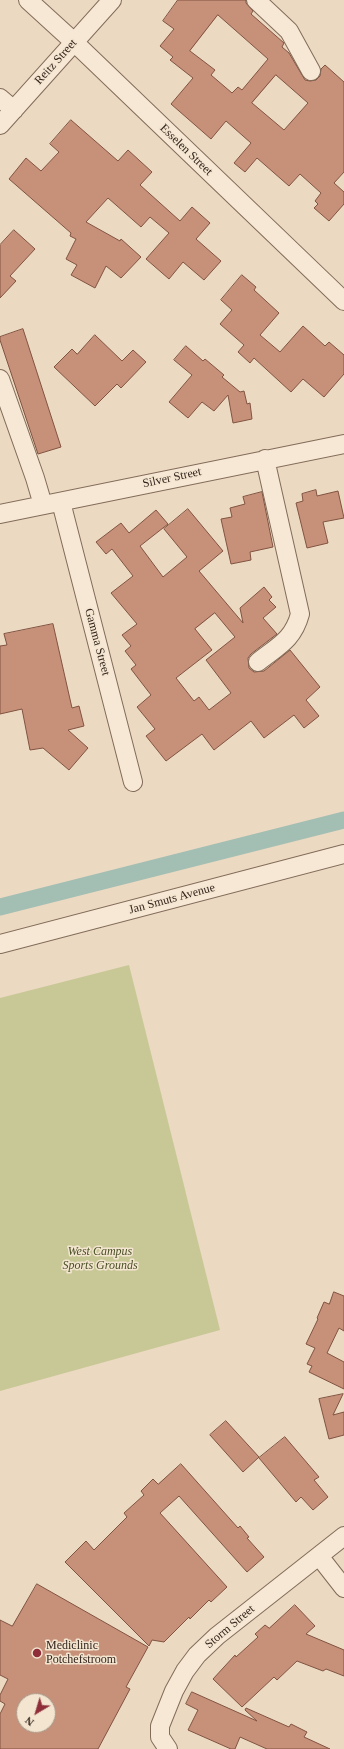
<!DOCTYPE html>
<style>
body{margin:0}
#map{position:relative;width:344px;height:1749px;overflow:hidden;background:#ebd9c1;font-family:"Times New Roman",serif}
canvas{display:block}
.north{position:absolute;left:16px;top:1693px;width:40px;height:40px;box-sizing:border-box;background:#f3e5d0;border:1px solid #a79888;border-radius:50%;rotate:218deg;font-size:11px;font-weight:700;line-height:16px;text-align:center;color:#34251d}
.north::after{content:'';display:block;margin:auto;width:14px;height:18px;background:#8f2d39;clip-path:polygon(50% 0,100% 100%,50% 72%,0 100%)}
</style>
<div id="map">
<canvas width="344" height="1749"></canvas>
<div class="north">N</div>
</div>
<script>
const ctx = document.querySelector('canvas').getContext('2d');
ctx.lineJoin = 'round';
function paint(path, color) {
  ctx.fillStyle = color;
  ctx.fill(path, 'evenodd');
}
function trace(path, color, width, dash) {
  ctx.strokeStyle = color;
  ctx.lineWidth = width;
  ctx.lineCap = dash ? 'butt' : 'round';
  ctx.setLineDash(dash || []);
  ctx.stroke(path);
}
function write(font, color, halo, rows, align = 'center') {
  ctx.font = font + ' "Times New Roman",serif';
  ctx.lineWidth = 3;
  ctx.setLineDash([]);
  ctx.textBaseline = 'middle';
  ctx.strokeStyle = halo;
  ctx.fillStyle = color;
  for (const [text, x, y, turn = 0] of rows) {
    ctx.save();
    ctx.translate(x, y);
    ctx.rotate((+turn || 0) * Math.PI / 180);
    ctx.textAlign = isNaN(turn) ? turn : align;
    if (halo) ctx.strokeText(text, 0, 0);
    ctx.fillText(text, 0, 0);
    ctx.restore();
  }
}
const green = new Path2D(`
 M129,965L220,1330L0,1391V998Z`);
const canal = new Path2D(`
 M0,907L344,820`);
const building = new Path2D(`
 M178,0H246V3L253,11L251,14L284,43L282,47L289,53L305,80L310,81L316,80L320,76L321,69L325,65L344,82V172L334,183L344,192V204L329,221L314,208L318,204L315,201L321,193L300,174L289,186L257,158L245,172L234,163L251,143L226,121L211,139L171,104L193,78L170,60L173,57L160,46L174,29L163,21ZM218,15L268,59L242,90L238,87L232,93L211,75L215,70L190,51ZM276,75L308,103L284,130L252,103Z
 M71,120L118,161L128,150L152,172L140,185L180,221L192,207L210,223L196,239L221,261L204,280L183,262L169,279L146,259L169,233L150,217L141,227L108,198L86,222L120,241L121,239L141,257L121,278L106,266L95,288L71,275L77,265L66,259L76,239L70,236L71,233L9,179L26,158L41,171L59,152L50,144Z
 M14,230L35,249L10,276L16,281L0,298V245Z
 M242,275L256,287L254,290L279,313L260,335L280,352L303,326L325,346L329,342L344,355V374L324,397L303,379L291,392L254,358L250,363L238,352L244,345L220,324L232,310L221,300Z
 M23,329L61,447L38,454L0,340V337Z
 M95,335L122,361L133,350L146,362L121,388L117,384L95,406L54,367L72,349L77,354Z
 M186,346L203,361L205,359L224,375L222,377L240,392L244,391L247,404L250,403L252,419L233,423L228,395L214,411L202,402L188,418L169,402L192,375L174,360Z
 M316,490L317,496L338,491L344,518L323,522L328,543L307,548L296,503L303,501L302,494Z
 M262,492L273,547L250,552L251,560L231,564L221,519L232,517L230,508L245,504L243,497Z
 M188,509L223,551L199,571L243,623L240,608L264,587L272,597L269,600L276,607L263,618L277,634L251,654L248,658L249,668L254,672L264,671L290,650L320,687L306,700L319,716L304,728L294,715L264,738L251,721L214,750L202,734L166,761L146,736L155,729L137,707L151,695L131,669L136,665L125,651L131,646L122,635L137,624L111,593L133,576L112,549L106,554L96,542L121,523L129,533L156,510L168,524L140,546L163,577L187,557L164,529ZM215,613L235,637L206,660L231,693L209,710L199,697L194,701L176,678L212,650L195,629Z
 M53,624L72,708L79,706L84,726L68,730L88,748L69,770L43,748L30,750L22,709L0,714V646L7,645L4,634Z
 M334,1292L344,1296V1331L339,1328L327,1353L344,1362V1389L309,1372L312,1366L307,1364L315,1348L306,1344L318,1319L317,1318L324,1302L329,1304Z
 M343,1394L333,1415L344,1412V1435L329,1439L319,1399Z
 M226,1421L259,1457L243,1472L210,1435Z
 M285,1437L319,1477L314,1480L328,1497L313,1510L301,1497L296,1502L259,1458Z
 M181,1464L238,1528L240,1526L249,1537L247,1538L264,1557L247,1572L179,1496L160,1513L227,1587L211,1602L209,1600L190,1619L189,1617L164,1642L152,1640L149,1646L65,1562L86,1541L94,1550L127,1517L124,1513L144,1495L141,1491L153,1479L158,1484Z
 M37,1584L148,1647L126,1687L130,1689L98,1749H0V1714L5,1704L0,1701V1695L8,1679L0,1675V1620L12,1626ZM24,1701H48V1725H24Z
 M295,1605L315,1626L306,1634L344,1650V1676L326,1669L323,1671L297,1661L277,1680L274,1677L242,1707L213,1679L235,1655L236,1657L258,1637L255,1634L265,1625L269,1628Z
 M192,1692L257,1721L245,1710L246,1708L289,1727L291,1724L307,1732L304,1737L330,1749H267L240,1737L235,1749H231L188,1730L198,1710L186,1704Z`);
const minor = new Path2D(`
 M28,0L74,42L344,301
 M256,0L289,31L311,71
 M0,98L14,110
 M0,125L112,0
 M0,379L35,478L43,505
 M61,502L133,782
 M0,514L344,444
 M258,662C278,646 293,640 300,614L265,459
 M0,944L344,854
 M319,1556L344,1588
 M168,1749L160,1737V1726L174,1691L185,1671L197,1655L217,1636L344,1536`);
const markers = [
 [37,1653,5,"#8f2d39"]
];
const streetNames = [
 ["Reitz Street",56,62,-48],
 ["Esselen Street",186,150,44],
 ["Silver Street",172,478,-12],
 ["Gamma Street",97,642,75],
 ["Jan Smuts Avenue",172,899,-15],
 ["Storm Street",230,1627,-40]
];
const parkNames = [
 ["West Campus",100,1252],
 ["Sports Grounds",100,1266]
];
const poiNames = [
 ["Mediclinic",46,1646],
 ["Potchefstroom",46,1660]
];
paint(green, '#c8c896');
trace(canal, '#a3beb3', 17);
paint(building, '#c79079');
trace(building, '#815341', 1);
trace(minor, '#836b5a', 20);
trace(minor, '#f6e8d4', 18);
for (const [x, y, r, color] of markers) {
  const dot = new Path2D();
  dot.arc(x, y, r, 0, 2 * Math.PI);
  ctx.fillStyle = color;
  ctx.fill(dot);
  trace(dot, '#f3e5d0', 1.5);
}
write('12px', '#34251d', '#f3e5d0', streetNames);
write('italic 12px', '#494f25', '#f3e5d0', parkNames);
write('12px', '#34251d', '#f3e5d0', poiNames, 'left');
</script>
